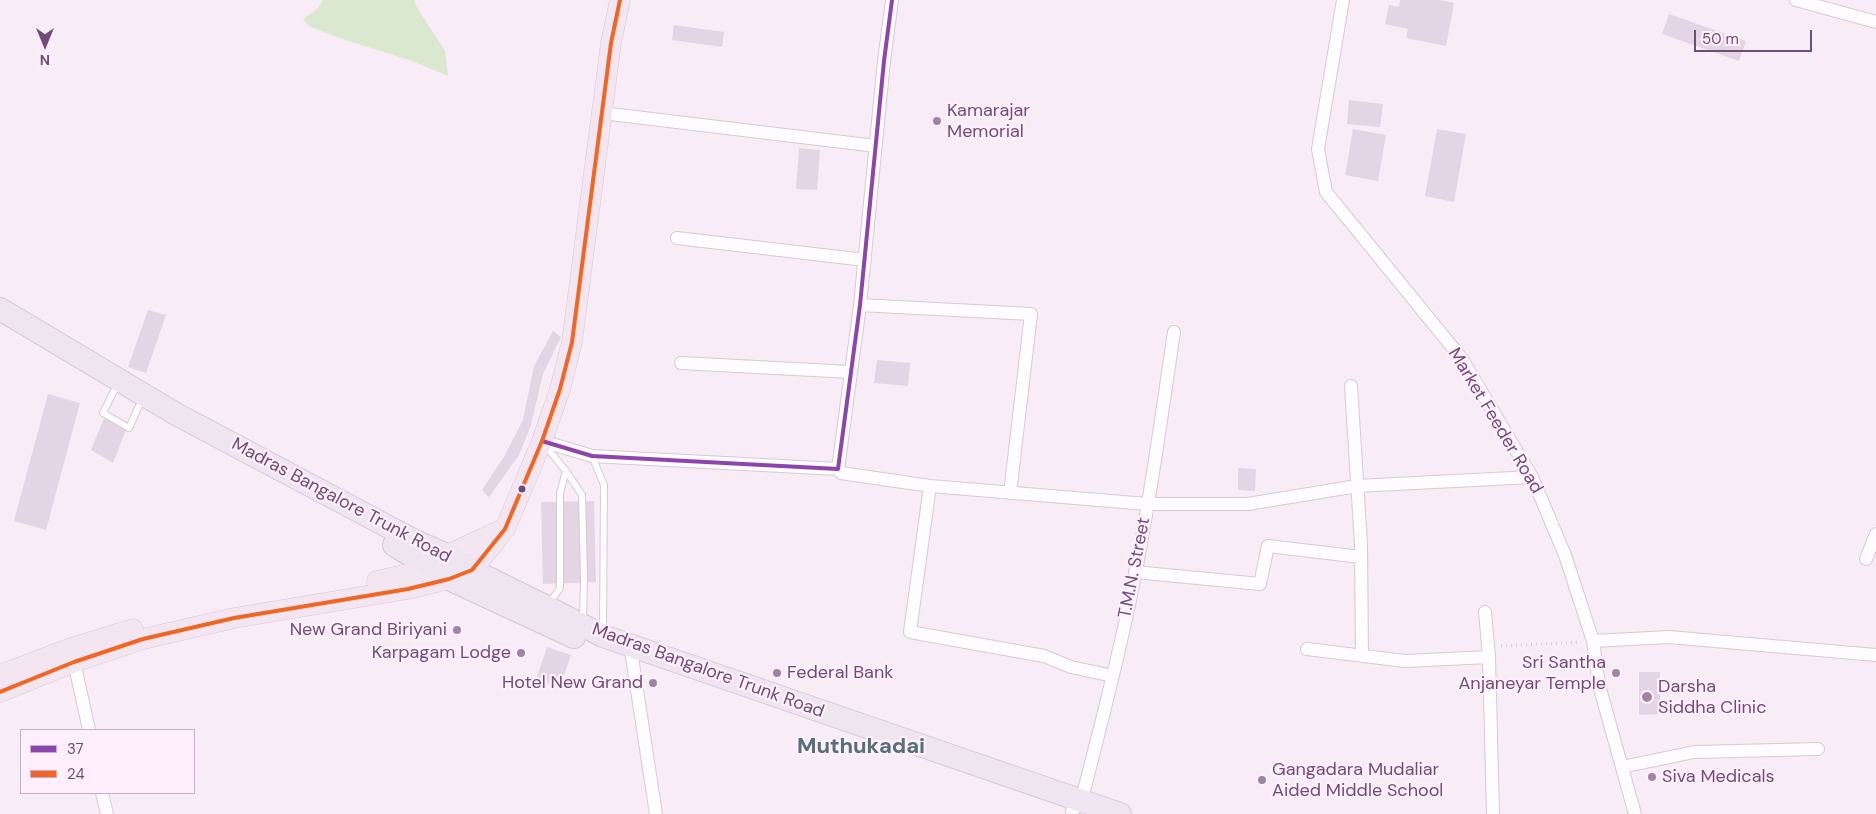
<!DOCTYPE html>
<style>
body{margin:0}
#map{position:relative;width:1876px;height:814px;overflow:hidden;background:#f8edf6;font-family:"DM Sans",sans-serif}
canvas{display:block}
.legend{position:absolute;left:20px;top:729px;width:175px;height:65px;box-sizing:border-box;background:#ffeffd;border:1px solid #c6aec7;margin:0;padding:6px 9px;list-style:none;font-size:15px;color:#704d76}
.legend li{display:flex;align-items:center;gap:10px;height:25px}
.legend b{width:25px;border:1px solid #c6aec7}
.north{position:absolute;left:20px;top:20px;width:50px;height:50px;-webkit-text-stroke:4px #ffeffd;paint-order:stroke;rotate:180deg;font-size:14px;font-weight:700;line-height:20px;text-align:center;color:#704d76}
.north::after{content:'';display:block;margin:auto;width:18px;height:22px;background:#704d76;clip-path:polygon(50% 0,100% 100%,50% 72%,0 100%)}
.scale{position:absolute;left:1694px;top:30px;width:118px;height:22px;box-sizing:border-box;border:2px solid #704d76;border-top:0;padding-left:6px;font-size:15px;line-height:18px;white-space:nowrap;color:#704d76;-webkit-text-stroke:4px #ffeffd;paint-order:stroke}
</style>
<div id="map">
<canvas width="1876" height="814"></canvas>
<ul class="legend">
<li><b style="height:6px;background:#8e44ad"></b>37</li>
<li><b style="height:6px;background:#f26522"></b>24</li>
</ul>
<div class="north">N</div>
<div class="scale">50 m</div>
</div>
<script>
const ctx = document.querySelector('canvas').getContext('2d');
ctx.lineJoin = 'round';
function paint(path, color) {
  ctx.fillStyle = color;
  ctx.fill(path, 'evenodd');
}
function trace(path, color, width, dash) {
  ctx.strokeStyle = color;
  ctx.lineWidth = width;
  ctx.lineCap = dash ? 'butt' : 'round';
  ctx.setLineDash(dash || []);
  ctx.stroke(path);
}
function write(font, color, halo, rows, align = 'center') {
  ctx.font = font + ' "DM Sans",sans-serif';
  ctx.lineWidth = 4.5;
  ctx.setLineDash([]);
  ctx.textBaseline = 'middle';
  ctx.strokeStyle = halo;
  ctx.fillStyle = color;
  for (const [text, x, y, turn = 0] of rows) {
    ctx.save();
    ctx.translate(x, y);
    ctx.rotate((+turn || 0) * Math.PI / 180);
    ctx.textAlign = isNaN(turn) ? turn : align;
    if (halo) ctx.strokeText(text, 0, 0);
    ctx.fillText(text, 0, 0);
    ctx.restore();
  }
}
const water = new Path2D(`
 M323,0H415L416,6L445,51L448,76L412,61L334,36L309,26L303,19L317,9Z`);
const building = new Path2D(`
 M1400,0H1440L1454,3L1446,46L1406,38L1408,29L1385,24L1389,5L1399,7Z
 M1669,14L1746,41L1739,61L1662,34Z
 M674,25L724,32L722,47L672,40Z
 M1349,100L1383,104L1380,127L1347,124Z
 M1353,129L1386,135L1378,181L1345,175Z
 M1437,129L1466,134L1454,202L1425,196Z
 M799,148L820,150L817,190L796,189Z
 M148,310L166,315L146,373L128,367Z
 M553,331L561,337L543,374L531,425L519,455L489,497L482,490L505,455L523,420L534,366Z
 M877,360L910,363L908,386L874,383Z
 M48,394L80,403L46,530L14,521Z
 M104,418L126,430L113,463L91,450Z
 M1238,468L1256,469L1255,491L1238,490Z
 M594,501L596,582L543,584L541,502Z
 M547,647L571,655L560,687L536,679Z
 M1639,672H1660V714L1639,715Z`);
const path = new Path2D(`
 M1501,646L1580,642`);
const lane = new Path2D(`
 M114,391L103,413L129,428L139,406
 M544,444L566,471L560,493V588L549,604
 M592,456L604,485L603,630
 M566,471L582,495L584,578L583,620`);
const street = new Path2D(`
 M1343,0L1318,149L1326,192L1462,359L1532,477L1565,555L1593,641L1599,685L1635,814
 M1796,0L1876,22
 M602,113L876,146
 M677,238L865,260
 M860,305L1031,314L1010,493
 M681,363L851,372
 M1351,386L1361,544L1362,656
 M542,441L592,456L838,469L860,305L884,61L892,0
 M838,469L841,473L930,486L910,632L1044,656L1071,667L1113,676
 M930,486L1147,504H1248L1357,486L1532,477
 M1866,559L1876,534
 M1135,572L1260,584L1268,546L1361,557
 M1485,612L1489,657L1493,814
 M1593,641L1669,637L1876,655
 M630,644L656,814
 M1307,649L1405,661L1489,657
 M73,657L89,730
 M1622,767L1694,752L1818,749
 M102,793L107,814
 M1072,811L1081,802C1099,733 1117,664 1131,595C1149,508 1161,420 1174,332`);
const primary = new Path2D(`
 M377,581L434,568L447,555L501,530
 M0,675L71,648L133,629
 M0,692L74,662L143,639L234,618L408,589L449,579L472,570L505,529L542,441L560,389L572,342L611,43L620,0`);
const highway = new Path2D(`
 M0,309L176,414L415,541L447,555L472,570L547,607L603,636L1120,814
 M394,545L449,579L574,637`);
const bus1 = new Path2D(`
 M542,441L592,456L838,469L860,305L884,61L892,0`);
const bus2 = new Path2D(`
 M0,692L74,662L143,639L234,618L408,589L449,579L472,570L505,529L542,441L560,389L572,342L611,43L620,0`);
const markers = [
 [937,121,5,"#a085a3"],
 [522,489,4.5,"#704d76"],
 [457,630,5,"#a085a3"],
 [521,653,5,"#a085a3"],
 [777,673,5,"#a085a3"],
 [1616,673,5,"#a085a3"],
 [653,683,5,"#a085a3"],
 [1647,697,6,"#a085a3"],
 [1652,777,5,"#a085a3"],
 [1262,780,5,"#a085a3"]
];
const poiNames = [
 ["Kamarajar",947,111],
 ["Memorial",947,132],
 ["New Grand Biriyani",447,630,"right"],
 ["Karpagam Lodge",511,653,"right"],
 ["Sri Santha",1606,663,"right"],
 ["Anjaneyar Temple",1606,684,"right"],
 ["Federal Bank",787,673],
 ["Hotel New Grand",643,683,"right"],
 ["Darsha",1658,687],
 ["Siddha Clinic",1658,708],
 ["Gangadara Mudaliar",1272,770],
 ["Aided Middle School",1272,791],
 ["Siva Medicals",1662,777]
];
const streetNames = [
 ["Market Feeder Road",1495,421,59],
 ["Madras Bangalore Trunk Road",341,501,28],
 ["T.M.N. Street",1135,568,-79],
 ["Madras Bangalore Trunk Road",708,671,20]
];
const districtNames = [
 ["Muthukadai",861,747]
];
paint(water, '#d9e8ce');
paint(building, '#e3d5e3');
trace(lane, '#d6cad5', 8);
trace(street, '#d6cad5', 14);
trace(primary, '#d5c7d6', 21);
trace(highway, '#d5c7d6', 24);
trace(path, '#d7cdd8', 3, [1, 4]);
trace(lane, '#fefcfe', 6);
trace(street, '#fefcfe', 12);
trace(primary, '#f3e6f1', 20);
trace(highway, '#efe5f1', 22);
trace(bus1, '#8e44ad', 4);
trace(bus2, '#f26522', 4);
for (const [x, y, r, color] of markers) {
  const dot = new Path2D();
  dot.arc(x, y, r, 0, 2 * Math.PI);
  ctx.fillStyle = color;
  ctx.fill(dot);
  trace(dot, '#ffeffd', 2);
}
write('18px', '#704d76', '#ffeffd', poiNames, 'left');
write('18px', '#704d76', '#ffeffd', streetNames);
write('bold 22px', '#537177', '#ffeffd', districtNames);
</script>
